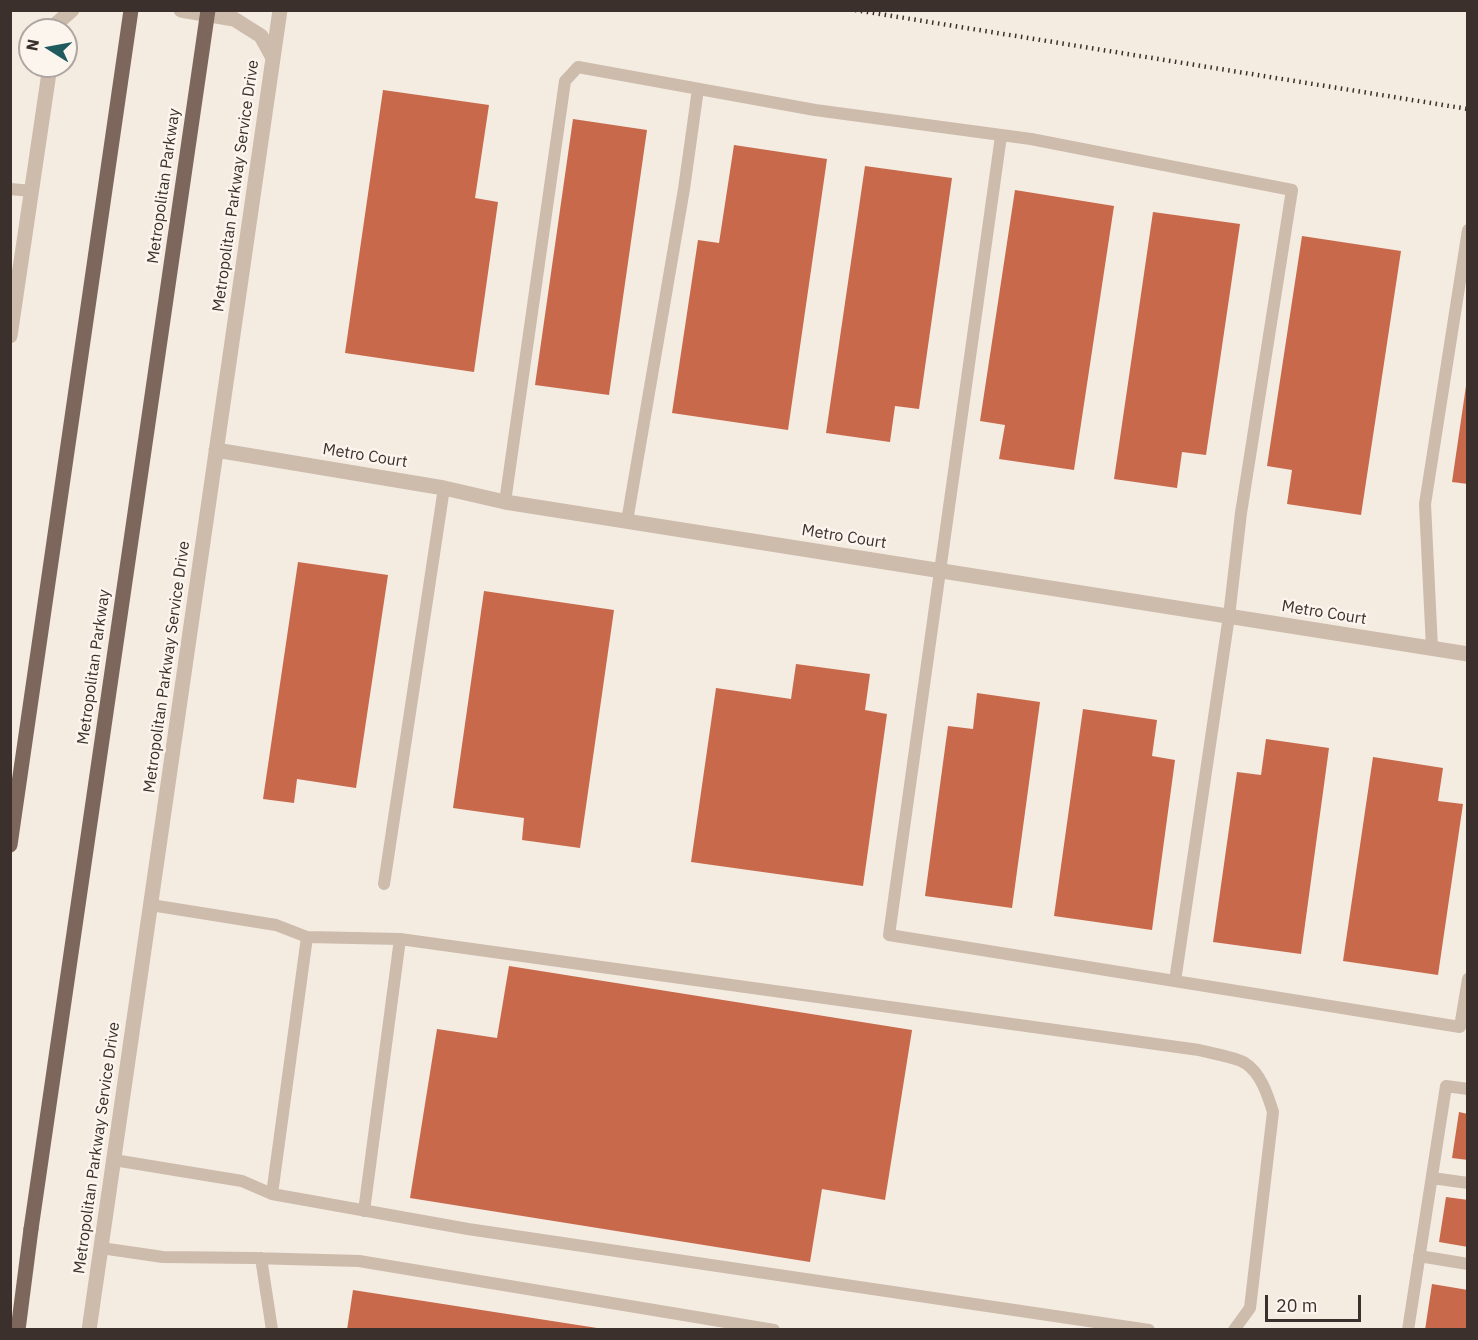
<!DOCTYPE html>
<style>
body{margin:0}
#map{position:relative;width:1478px;height:1340px;overflow:hidden;background:#f4ebe1;font-family:"IBM Plex Sans",sans-serif}
canvas{display:block}
.frame{position:absolute;inset:0;border:12px solid #3b302b;pointer-events:none}
.north{position:absolute;left:18px;top:18px;width:60px;height:60px;box-sizing:border-box;background:#fbf5ee;border:2px solid #aea6a0;border-radius:50%;rotate:281deg;font-size:16px;font-weight:700;line-height:24px;text-align:center;color:#3b302b}
.north::after{content:'';display:block;margin:auto;width:21px;height:27px;background:#1f5a5e;clip-path:polygon(50% 0,100% 100%,50% 72%,0 100%)}
.scale{position:absolute;left:1265px;top:1295px;width:96px;height:27px;box-sizing:border-box;border:3px solid #3b302b;border-top:0;padding-left:8px;font-size:18px;line-height:21px;white-space:nowrap;color:#3b302b;-webkit-text-stroke:4px #fbf5ee;paint-order:stroke}
</style>
<div id="map">
<canvas width="1478" height="1340"></canvas>
<div class="frame"></div>
<div class="north">N</div>
<div class="scale">20 m</div>
</div>
<script>
const ctx = document.querySelector('canvas').getContext('2d');
ctx.lineJoin = 'round';
function paint(path, color) {
  ctx.fillStyle = color;
  ctx.fill(path, 'evenodd');
}
function trace(path, color, width, dash) {
  ctx.strokeStyle = color;
  ctx.lineWidth = width;
  ctx.lineCap = dash ? 'butt' : 'round';
  ctx.setLineDash(dash || []);
  ctx.stroke(path);
}
function write(font, color, halo, rows, align = 'center') {
  ctx.font = font + ' "IBM Plex Sans",sans-serif';
  ctx.lineWidth = 5;
  ctx.setLineDash([]);
  ctx.textBaseline = 'middle';
  ctx.strokeStyle = halo;
  ctx.fillStyle = color;
  for (const [text, x, y, turn = 0] of rows) {
    ctx.save();
    ctx.translate(x, y);
    ctx.rotate((+turn || 0) * Math.PI / 180);
    ctx.textAlign = isNaN(turn) ? turn : align;
    if (halo) ctx.strokeText(text, 0, 0);
    ctx.fillText(text, 0, 0);
    ctx.restore();
  }
}
const building = new Path2D(`
 M383,90L489,105L475,198L498,202L474,372L345,353Z
 M573,119L647,130L609,395L535,385Z
 M734,145L827,159L788,430L672,413L698,240L719,243Z
 M865,166L952,178L919,409L895,406L890,442L826,433Z
 M1015,190L1114,206L1074,470L999,459L1005,425L980,421Z
 M1153,212L1240,224L1206,455L1182,452L1177,488L1114,479Z
 M1302,236L1401,251L1361,515L1287,504L1292,470L1267,466Z
 M1466,386L1468,387V484L1452,482Z
 M298,562L388,575L356,788L297,779L294,803L263,799Z
 M484,591L614,610L580,848L522,840L524,818L453,808Z
 M796,664L870,674L865,710L887,714L863,886L691,862L716,688L791,699Z
 M977,693L1040,702L1012,908L925,896L948,726L973,729Z
 M1083,709L1157,720L1152,756L1175,760L1152,930L1054,916Z
 M1266,739L1329,748L1301,954L1213,942L1237,772L1261,775Z
 M1373,757L1443,768L1438,801L1463,804L1438,975L1343,961Z
 M509,966L912,1030L885,1200L822,1189L810,1262L410,1198L437,1029L497,1038Z
 M1459,1112L1468,1114V1160L1452,1158Z
 M1446,1197L1468,1200V1247L1439,1242Z
 M1432,1284L1468,1290V1330H1425Z
 M353,1290L597,1328V1330H347Z`);
const service = new Path2D(`
 M1001,136L889,935L1460,1027L1468,979
 M10,189L32,191
 M505,502L565,81L578,67L815,110L1031,139L1292,190L1241,513L1229,616L1175,981
 M627,521L684,189L698,89
 M1432,648L1425,504L1468,230
 M384,884L444,488
 M151,905L276,925L307,937L400,939L1199,1050C1210,1053 1236,1057 1245,1063C1261,1073 1268,1096 1273,1112L1250,1308L1234,1330
 M114,1160L242,1181L272,1194L468,1229L1149,1330
 M1432,1178L1468,1183
 M272,1194L307,937
 M364,1211L400,939
 M101,1248L163,1257L253,1258L359,1261L774,1330
 M1419,1256L1468,1264
 M261,1258L272,1330
 M1408,1330L1446,1086L1468,1089`);
const minor = new Path2D(`
 M181,10L234,19L261,36L273,58
 M55,25L72,10
 M10,336L50,66
 M216,450L444,488L505,502L1468,654
 M89,1330L280,10`);
const primary = new Path2D(`
 M10,845L131,10
 M18,1330L31,1229`);
const rail = new Path2D(`
 M855,10L1468,109`);
const primaryBridge = new Path2D(`
 M31,1229L208,10`);
const streetNames = [
 ["Metropolitan Parkway",164,186,-82],
 ["Metropolitan Parkway Service Drive",236,186,-82],
 ["Metro Court",365,456,9],
 ["Metro Court",844,537,9],
 ["Metro Court",1324,613,9],
 ["Metropolitan Parkway",94,667,-82],
 ["Metropolitan Parkway Service Drive",167,667,-82],
 ["Metropolitan Parkway Service Drive",97,1148,-82]
];
paint(building, '#c8694b');
trace(service, '#cdbbac', 12);
trace(minor, '#cdbbac', 15);
trace(primary, '#7d675c', 15);
trace(rail, '#3b302b', 4.5, [1.5, 4.5]);
trace(primaryBridge, '#7d675c', 15);
write('16px', '#3b302b', '#fbf5ee', streetNames);
</script>
